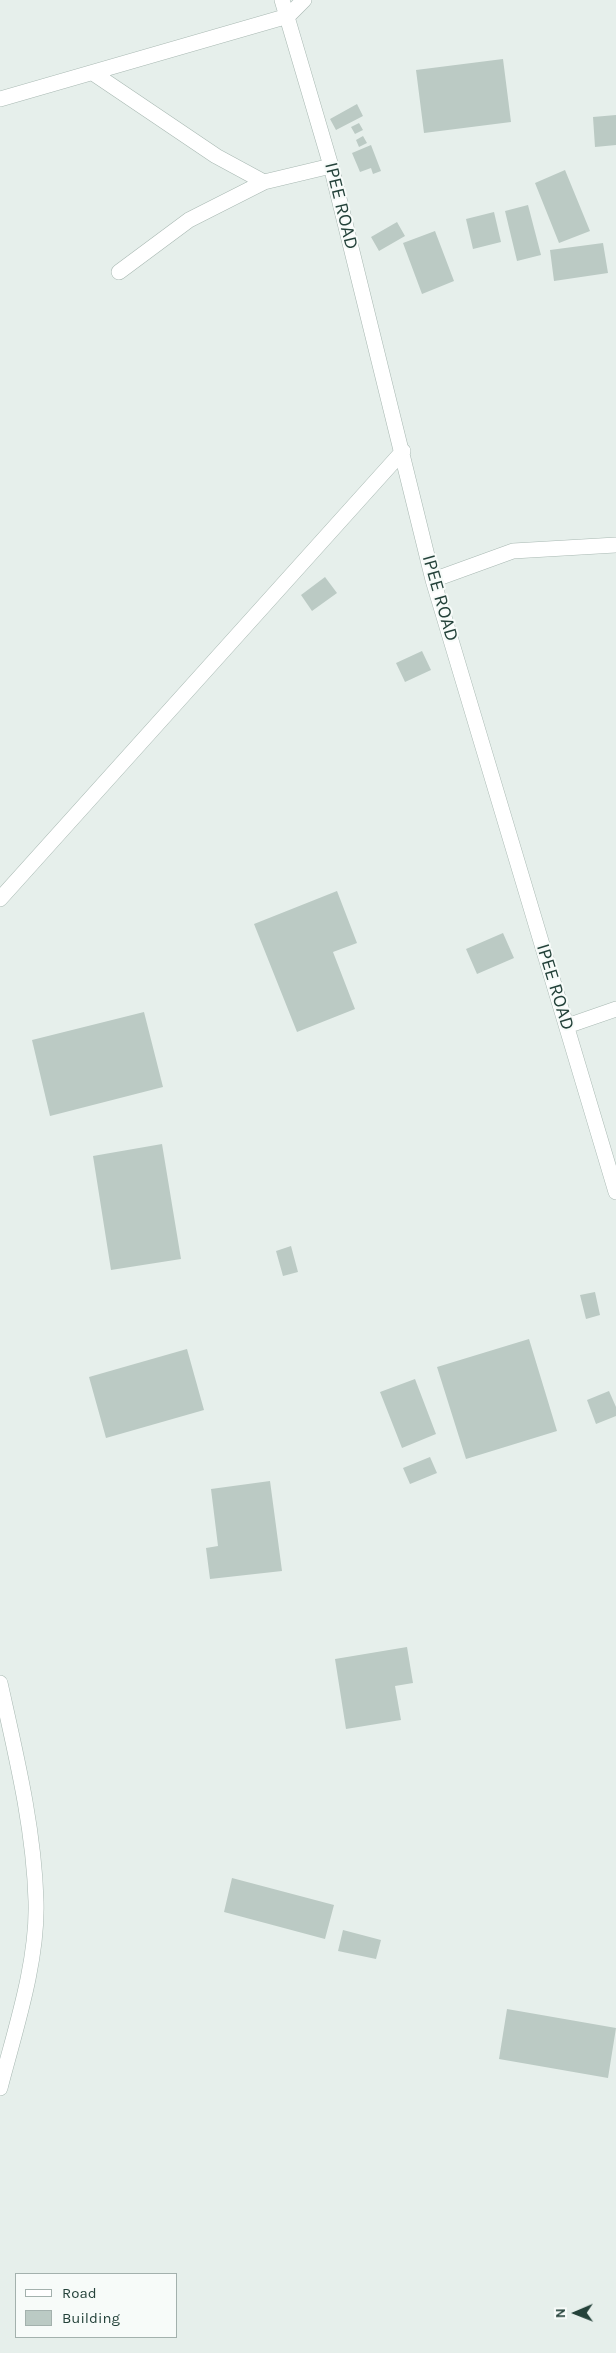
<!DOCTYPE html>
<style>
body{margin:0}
#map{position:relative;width:616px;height:2353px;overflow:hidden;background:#e6efeb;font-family:Karla,sans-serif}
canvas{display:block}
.legend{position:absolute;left:15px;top:2273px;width:162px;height:65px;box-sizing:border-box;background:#f7fbf9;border:1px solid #a3b1ad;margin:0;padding:6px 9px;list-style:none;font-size:15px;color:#24423a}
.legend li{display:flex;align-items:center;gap:10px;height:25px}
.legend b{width:25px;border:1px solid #a3b1ad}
.north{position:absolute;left:551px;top:2288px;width:50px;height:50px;-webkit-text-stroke:4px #f7fbf9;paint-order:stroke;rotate:269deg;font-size:14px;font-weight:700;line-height:20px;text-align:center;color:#24423a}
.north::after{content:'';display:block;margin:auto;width:18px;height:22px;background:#24423a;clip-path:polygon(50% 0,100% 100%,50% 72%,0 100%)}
</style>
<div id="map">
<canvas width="616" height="2353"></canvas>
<ul class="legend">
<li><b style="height:6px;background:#fff"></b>Road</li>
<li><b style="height:14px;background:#bbcac4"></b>Building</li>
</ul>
<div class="north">N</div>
</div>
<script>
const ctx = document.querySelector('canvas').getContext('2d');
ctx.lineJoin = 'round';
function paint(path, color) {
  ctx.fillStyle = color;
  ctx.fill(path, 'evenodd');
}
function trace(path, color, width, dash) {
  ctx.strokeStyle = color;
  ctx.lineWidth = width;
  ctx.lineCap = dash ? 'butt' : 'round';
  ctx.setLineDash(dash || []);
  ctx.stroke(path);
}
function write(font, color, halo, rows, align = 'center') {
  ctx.font = font + ' Karla,sans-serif';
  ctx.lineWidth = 4;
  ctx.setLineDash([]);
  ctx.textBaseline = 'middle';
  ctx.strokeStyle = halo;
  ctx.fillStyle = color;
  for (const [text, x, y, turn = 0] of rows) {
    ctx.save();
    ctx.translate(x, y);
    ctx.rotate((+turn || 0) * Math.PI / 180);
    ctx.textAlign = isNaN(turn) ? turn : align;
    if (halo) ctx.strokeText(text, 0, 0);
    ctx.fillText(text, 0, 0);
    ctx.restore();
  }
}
const building = new Path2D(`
 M503,59L511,122L424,133L416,70Z
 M357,104L363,116L336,130L330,119Z
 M616,115V145L595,147L593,117Z
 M359,123L363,130L355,134L351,127Z
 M363,136L367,143L359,147L356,140Z
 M371,145L381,171L373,174L371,168L360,172L352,153Z
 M565,170L590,231L559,243L535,183Z
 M528,205L541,255L517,261L505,211Z
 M494,212L501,242L473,249L466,219Z
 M397,222L405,236L379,251L371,237Z
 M435,231L454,281L422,294L403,243Z
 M603,243L608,273L554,281L550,250Z
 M325,577L337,593L312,611L301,595Z
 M422,651L431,670L405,682L396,663Z
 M337,891L357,943L333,952L355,1009L297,1032L254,924Z
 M503,933L514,958L477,974L466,949Z
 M144,1012L163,1087L50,1116L32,1040Z
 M162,1144L181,1259L111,1270L93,1156Z
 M291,1246L298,1272L283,1276L276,1251Z
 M595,1292L600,1315L586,1319L580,1295Z
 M529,1339L557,1431L466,1459L437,1367Z
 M187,1349L204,1410L106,1438L89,1377Z
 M415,1379L436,1434L402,1448L380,1392Z
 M609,1391L616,1407V1416L596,1424L587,1400Z
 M430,1457L437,1473L410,1484L403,1468Z
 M270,1481L282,1571L210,1579L206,1548L218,1546L211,1489Z
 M407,1647L413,1683L395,1686L401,1720L346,1729L335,1659Z
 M232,1878L334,1905L325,1939L224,1912Z
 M343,1930L381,1940L376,1959L338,1951Z
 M507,2009L616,2028L608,2078L499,2059Z`);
const street = new Path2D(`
 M282,0L331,166L433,580L616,1192
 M93,73L216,156L264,182
 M0,99L288,16L304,0
 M119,272L189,220L264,182L331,166
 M433,580L513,551L616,545
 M0,899L403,451
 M567,1026L616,1009
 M0,1683C16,1755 34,1828 36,1901C38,1962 15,2030 0,2088`);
const streetNames = [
 ["IPEE ROAD",341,206,76],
 ["IPEE ROAD",440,598,74],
 ["IPEE ROAD",555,987,73]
];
paint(building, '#bbcac4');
trace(street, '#a8b8b2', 16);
trace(street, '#fff', 15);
write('19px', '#24423a', '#f7fbf9', streetNames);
</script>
